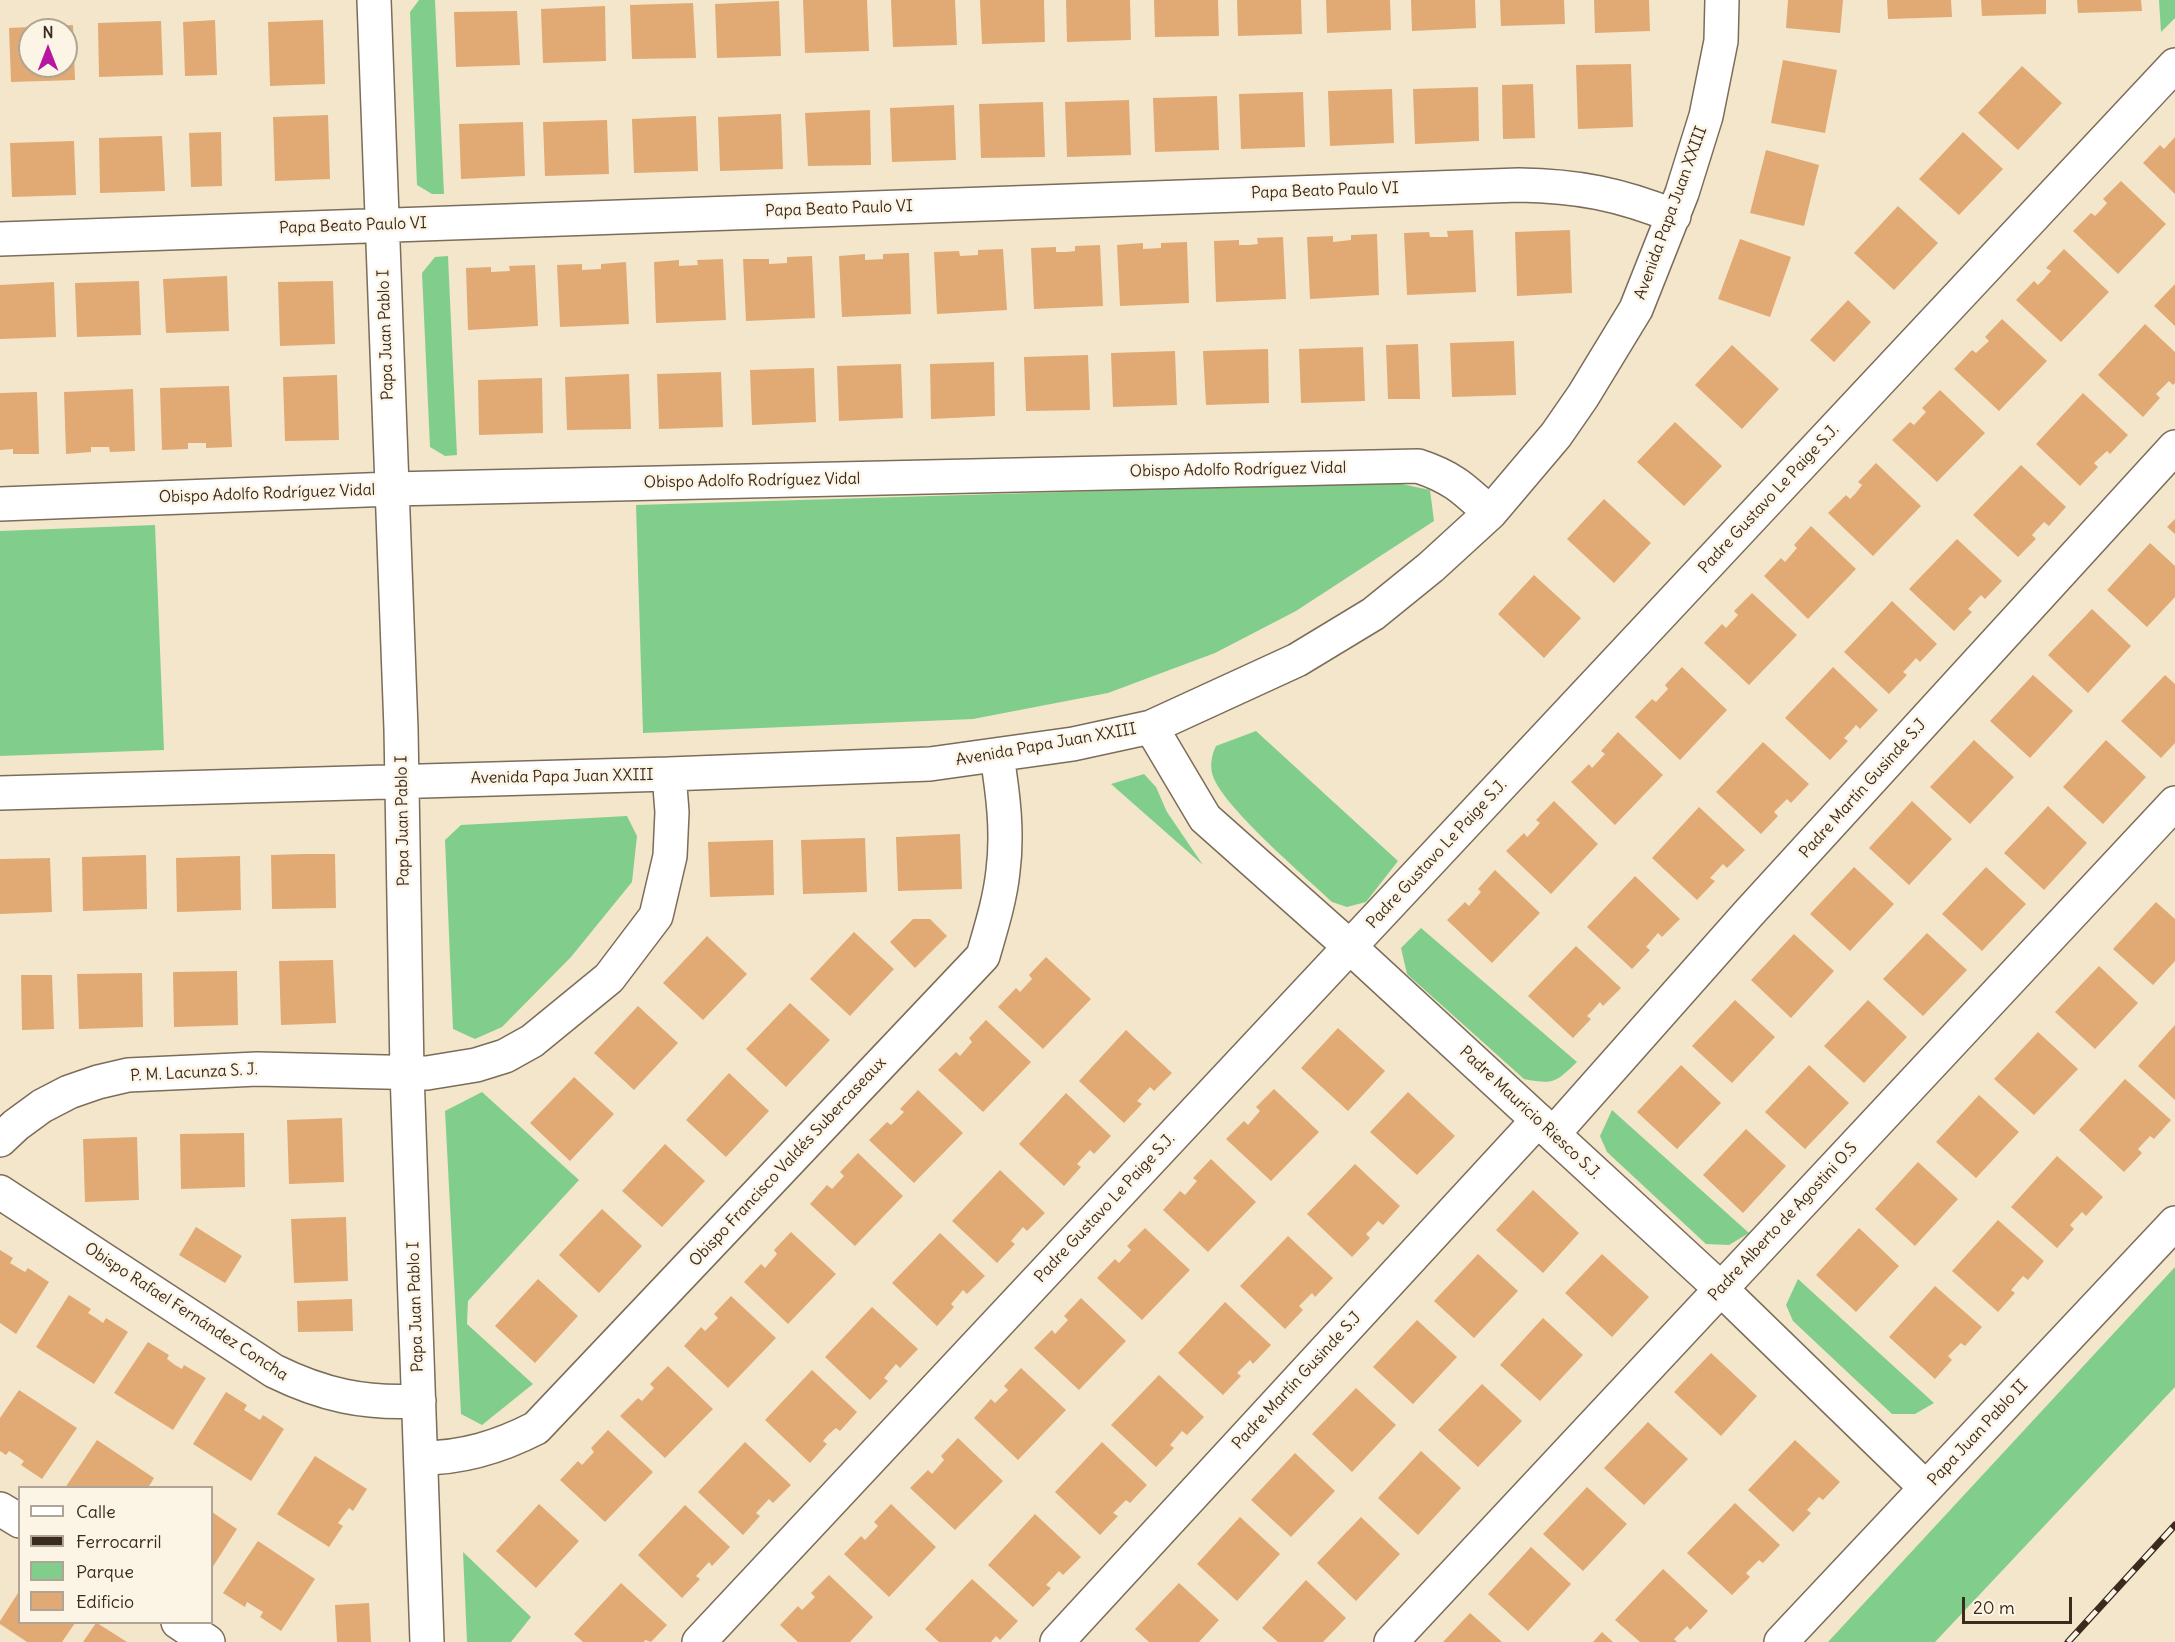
<!DOCTYPE html>
<meta charset="utf-8">
<style>
body{margin:0}
#map{position:relative;width:2175px;height:1642px;overflow:hidden;background:#f4e6ca;font-family:Delius,sans-serif}
canvas{display:block}
.legend{position:absolute;left:18px;top:1486px;width:195px;height:138px;box-sizing:border-box;background:#fcf5e5;border:2px solid #afa495;margin:0;padding:8px 10px;list-style:none;font-size:18px;color:#3b2a1e}
.legend li{display:flex;align-items:center;gap:12px;height:30px}
.legend b{width:30px;border:2px solid #afa495}
.north{position:absolute;left:18px;top:18px;width:60px;height:60px;box-sizing:border-box;background:#fcf5e5;border:2px solid #afa495;border-radius:50%;rotate:0deg;font-size:16px;font-weight:700;line-height:24px;text-align:center;color:#3b2a1e}
.north::after{content:'';display:block;margin:auto;width:21px;height:27px;background:#b5179e;clip-path:polygon(50% 0,100% 100%,50% 72%,0 100%)}
.scale{position:absolute;left:1962px;top:1597px;width:110px;height:27px;box-sizing:border-box;border:3px solid #3b2a1e;border-top:0;padding-left:8px;font-size:18px;line-height:21px;white-space:nowrap;color:#3b2a1e;-webkit-text-stroke:4px #fcf5e5;paint-order:stroke}
</style>
<div id="map">
<canvas width="2175" height="1642"></canvas>
<ul class="legend">
<li><b style="height:8px;background:#fff"></b>Calle</li>
<li><b style="height:8px;background:#3b2a1e"></b>Ferrocarril</li>
<li><b style="height:16px;background:#81ce8c"></b>Parque</li>
<li><b style="height:16px;background:#e1aa74"></b>Edificio</li>
</ul>
<div class="north">N</div>
<div class="scale">20 m</div>
</div>
<script>
const ctx = document.querySelector('canvas').getContext('2d');
ctx.lineJoin = 'round';
function paint(path, color) {
  ctx.fillStyle = color;
  ctx.fill(path, 'evenodd');
}
function trace(path, color, width, dash) {
  ctx.strokeStyle = color;
  ctx.lineWidth = width;
  ctx.lineCap = dash ? 'butt' : 'round';
  ctx.setLineDash(dash || []);
  ctx.stroke(path);
}
function write(font, color, halo, rows, align = 'center') {
  ctx.font = font + ' Delius,sans-serif';
  ctx.lineWidth = 5;
  ctx.setLineDash([]);
  ctx.textBaseline = 'middle';
  ctx.strokeStyle = halo;
  ctx.fillStyle = color;
  for (const [text, x, y, turn = 0] of rows) {
    ctx.save();
    ctx.translate(x, y);
    ctx.rotate((+turn || 0) * Math.PI / 180);
    ctx.textAlign = isNaN(turn) ? turn : align;
    if (halo) ctx.strokeText(text, 0, 0);
    ctx.fillText(text, 0, 0);
    ctx.restore();
  }
}
const green = new Path2D(`
 M419,0H435L444,194H432L417,185L410,12Z
 M2159,0H2175V18L2161,32Z
 M448,256L457,455L445,456L430,447L422,273L435,257Z
 M1392,482L1430,490L1434,521L1296,611L1215,653L1108,693L973,719L643,733L636,505Z
 M155,525L164,750L0,756V531Z
 M1256,731L1398,861L1366,902L1347,907L1332,902C1306,877 1219,804 1212,773C1210,763 1212,755 1216,746Z
 M1144,774L1156,787L1167,812L1203,865L1111,784Z
 M627,816L637,836L632,882L571,957L502,1027L475,1039L453,1029L445,840L461,825Z
 M1421,928L1577,1062C1556,1082 1554,1085 1524,1079L1407,974L1401,948Z
 M482,1092L579,1180L468,1301L467,1324L533,1384L482,1425L461,1414L445,1111Z
 M1612,1110L1749,1233L1729,1245L1706,1244L1607,1152L1600,1136Z
 M2175,1267V1387L1935,1642H1828Z
 M1798,1279L1934,1403L1915,1414H1892L1793,1321L1786,1305Z
 M463,1552L531,1617L511,1642H467Z`);
const building = new Path2D(`
 M803,0H867L869,51L805,53Z
 M891,0H955L957,45L893,47Z
 M980,0H1044L1045,42L982,44Z
 M1066,0H1130L1131,40L1067,42Z
 M1154,0H1218L1219,36L1155,37Z
 M1237,0H1301L1302,34L1238,36Z
 M1326,0H1390L1391,30L1327,33Z
 M1411,0H1475L1476,28L1412,31Z
 M1500,0H1564L1565,24L1501,26Z
 M1594,0H1649L1650,31L1595,33Z
 M1788,0H1843L1840,33L1786,28Z
 M1887,0H1951L1952,17L1888,19Z
 M1981,0H2046V14L1982,16Z
 M2077,0H2141L2142,11L2078,13Z
 M779,1L781,56L717,58L715,4Z
 M693,3L696,58L632,59L630,5Z
 M605,6L606,61L543,63L541,9Z
 M517,11L520,65L456,67L454,12Z
 M215,20L217,75L185,76L183,22Z
 M323,20L325,84L270,86L268,22Z
 M161,21L163,75L99,77L98,23Z
 M73,25L75,80L11,82L9,28ZM30,30H66V66H30Z
 M1783,60L1837,70L1825,133L1771,123Z
 M1631,64L1633,127L1578,129L1576,65Z
 M2022,66L2062,103L2018,150L1978,113Z
 M1533,84L1535,138L1503,139L1502,85Z
 M1478,87L1479,141L1415,144L1413,89Z
 M1392,89L1394,143L1330,146L1328,91Z
 M1303,92L1305,147L1241,149L1239,94Z
 M1217,96L1219,150L1155,152L1153,98Z
 M1129,100L1131,155L1067,157L1065,102Z
 M1043,102L1045,157L981,158L979,104Z
 M954,105L956,160L892,162L890,108Z
 M870,110L871,165L808,166L805,113Z
 M781,114L783,169L720,171L718,117Z
 M328,115L330,179L275,181L273,117Z
 M696,116L698,171L634,173L632,119Z
 M607,120L609,174L545,176L543,122Z
 M523,122L525,176L461,179L459,124Z
 M221,132L222,186L191,187L189,133Z
 M1963,132L2003,169L1959,215L1919,179Z
 M162,136L165,191L100,193L99,138Z
 M2175,137V194L2143,163L2160,145L2164,149Z
 M74,141L76,195L12,197L10,143Z
 M1766,150L1819,165L1804,226L1750,213Z
 M2121,181L2166,224L2118,274L2073,231L2091,213L2095,216L2101,210L2107,203L2103,199Z
 M1898,206L1938,243L1894,290L1854,253Z
 M1473,230L1476,292L1407,295L1404,233L1429,232L1430,237H1448L1447,231Z
 M1570,230L1572,293L1517,296L1515,232Z
 M1377,234L1379,295L1310,299L1307,237L1333,236V242L1351,240V235Z
 M1283,237L1286,299L1216,302L1214,241L1239,240V245H1249L1258,244L1257,238Z
 M1740,239L1791,257L1770,317L1718,299Z
 M1187,242L1189,303L1120,306L1117,245L1143,243V249L1161,248V243Z
 M1100,245L1103,306L1034,309L1031,248L1056,247V252H1066L1075,251V246Z
 M1003,249L1007,310L937,314L934,252L959,251L960,256L978,255V250Z
 M2064,249L2109,292L2061,342L2016,300L2034,281L2038,285L2044,279L2051,271L2046,268Z
 M909,253L911,314L842,317L839,256L865,254V260L883,259V254Z
 M812,256L815,318L746,321L743,259H769V264L787,263V257Z
 M723,259L726,320L656,323L654,262L679,260V266L698,265L697,260Z
 M626,262L629,324L560,327L557,265L582,264V270L601,269V264Z
 M535,265L538,326L468,330L466,268L491,267V272L510,271L509,266Z
 M227,276L229,331L166,333L163,279Z
 M139,281L141,335L77,337L75,283Z
 M333,281L335,344L280,346L278,282Z
 M54,282L56,337L0,339V285Z
 M2175,284V326L2154,306Z
 M1848,300L1871,322L1834,362L1810,340Z
 M2002,319L2047,361L1999,411L1954,369L1972,350L1976,353L1989,341L1985,337Z
 M2145,324L2175,352V383L2173,385L2169,381L2156,394L2160,398L2143,417L2098,375Z
 M1514,341L1516,395L1452,397L1450,343Z
 M1418,344L1420,399H1388L1386,345Z
 M1732,345L1779,389L1742,429L1695,385Z
 M1363,347L1365,401L1301,403L1299,349Z
 M1268,349L1269,403L1206,405L1203,351Z
 M1175,351L1177,405L1113,407L1111,353Z
 M1088,355L1090,410L1026,411L1024,357Z
 M994,362L995,416L931,419L930,364Z
 M901,364L903,418L839,421L837,366Z
 M814,368L816,422L752,425L750,370Z
 M721,372L723,427L659,429L657,374Z
 M629,374L631,429L567,430L565,377Z
 M337,375L339,440L285,441L283,377Z
 M542,378L543,433L479,435L478,380Z
 M229,386L232,447L206,448V443H188V449L162,450L160,388Z
 M133,389L135,451L110,452L109,447H91V452L66,454L64,392Z
 M1940,390L1985,433L1937,482L1892,440L1910,422L1914,425L1926,412L1922,408Z
 M37,392L39,454H13V449L0,450V393Z
 M2083,393L2128,435L2110,454L2107,451L2094,463L2098,467L2080,486L2036,444Z
 M1675,422L1722,466L1684,506L1637,462Z
 M1876,463L1921,506L1873,556L1828,513L1846,495L1850,499L1856,493L1862,485L1858,482Z
 M2021,465L2066,507L2049,526L2044,522L2032,535L2036,539L2018,557L1973,515Z
 M1604,499L1651,543L1614,583L1567,539Z
 M2175,519V534L2167,527Z
 M1811,526L1856,569L1808,619L1764,576L1781,558L1785,562L1797,548L1794,545Z
 M1957,539L2002,581L1985,599L1981,595L1968,609L1972,612L1954,631L1909,589Z
 M2150,543L2175,566V597L2147,627L2107,590Z
 M1534,575L1581,618L1544,658L1498,614Z
 M1752,593L1797,635L1749,685L1704,643L1722,624L1726,628L1738,615L1734,611Z
 M1892,601L1937,644L1920,662L1916,658L1909,666L1903,672L1907,675L1889,694L1844,652Z
 M2092,609L2131,646L2088,693L2048,655Z
 M1682,667L1727,710L1680,760L1635,717L1652,699L1656,702L1668,689L1665,685Z
 M1833,667L1878,710L1860,729L1856,725L1850,732L1844,738L1848,741L1830,760L1785,718Z
 M2033,675L2073,711L2030,758L1990,721Z
 M2165,675L2175,684V743L2161,758L2121,721Z
 M1618,732L1663,775L1615,825L1571,782L1589,764L1592,768L1605,754L1601,751Z
 M1974,740L2014,777L1970,824L1930,787Z
 M2106,740L2146,777L2103,824L2063,787Z
 M1763,742L1809,784L1791,803L1787,799L1774,812L1778,816L1761,834L1716,792Z
 M1554,801L1598,844L1551,894L1506,851L1524,833L1527,837L1533,831L1540,823L1536,820Z
 M1912,801L1952,839L1909,885L1869,848Z
 M2048,806L2087,843L2044,890L2004,853Z
 M1699,807L1745,850L1727,868L1723,864L1710,878L1715,881L1697,900L1652,858Z
 M960,834L962,889L898,891L896,837Z
 M865,838L867,892L803,894L801,840Z
 M773,840L774,895L710,897L708,842Z
 M303,854H335L336,908L272,909L271,855Z
 M146,855L147,909L83,911L82,857Z
 M240,856L241,910L177,912L176,858Z
 M50,858L52,912L0,914V859Z
 M1854,867L1894,904L1850,951L1810,914Z
 M1986,867L2026,904L1982,951L1942,914Z
 M1495,870L1540,913L1492,963L1447,920L1465,902L1469,906L1481,892L1478,889Z
 M1635,876L1680,919L1662,937L1658,933L1646,947L1650,950L1632,969L1587,927Z
 M2156,902L2175,919V961L2153,985L2113,949Z
 M913,919H930L947,936L915,968L890,942Z
 M854,932L894,969L850,1016L810,979Z
 M1927,933L1967,970L1923,1016L1883,979Z
 M1794,934L1834,971L1791,1018L1751,980Z
 M707,936L747,974L703,1020L663,983Z
 M1576,946L1621,988L1603,1006L1600,1002L1593,1010L1587,1016L1591,1019L1573,1038L1528,996Z
 M1046,957L1091,999L1043,1049L998,1007L1016,988L1020,992L1032,979L1029,975Z
 M333,960L336,1023L281,1025L279,961Z
 M2099,966L2138,1003L2095,1049L2055,1012Z
 M237,971L238,1025L174,1027L173,972Z
 M142,973L143,1027L79,1029L77,974Z
 M21,975H52L54,1029L22,1030Z
 M1735,1000L1775,1037L1732,1083L1692,1046Z
 M1868,1000L1907,1037L1864,1083L1824,1046Z
 M790,1003L830,1040L786,1087L746,1049Z
 M638,1006L678,1043L634,1090L594,1053Z
 M986,1020L1031,1062L983,1112L938,1070L956,1052L960,1056L972,1042L969,1038Z
 M2175,1025V1100L2138,1066Z
 M1338,1028L1385,1071L1348,1111L1301,1068Z
 M1126,1030L1172,1073L1154,1091L1150,1087L1137,1101L1142,1104L1124,1123L1079,1081Z
 M2038,1032L2078,1069L2034,1115L1994,1079Z
 M1681,1065L1721,1103L1677,1149L1637,1112Z
 M1809,1065L1849,1103L1805,1149L1765,1112Z
 M729,1073L769,1111L726,1157L686,1120Z
 M574,1077L614,1114L570,1161L530,1123Z
 M2125,1079L2171,1120L2154,1139L2150,1136L2138,1149L2142,1153L2124,1172L2079,1130Z
 M1274,1089L1319,1132L1271,1181L1226,1139L1244,1121L1248,1125L1260,1111L1256,1107Z
 M918,1090L963,1133L914,1183L869,1140L887,1122L891,1125L904,1112L900,1109Z
 M1408,1092L1455,1136L1417,1175L1370,1132Z
 M1066,1093L1111,1136L1094,1154L1090,1150L1077,1164L1081,1167L1064,1186L1019,1144Z
 M1979,1095L2019,1132L1976,1178L1936,1142Z
 M342,1118L344,1182L289,1184L287,1120Z
 M1746,1129L1786,1166L1743,1213L1703,1175Z
 M244,1133L245,1187L181,1189L180,1134Z
 M137,1137L139,1200L85,1202L83,1139Z
 M665,1144L705,1181L662,1227L622,1191Z
 M858,1153L903,1196L855,1246L810,1204L827,1185L832,1189L844,1176L840,1172Z
 M2057,1156L2103,1197L2086,1216L2082,1212L2070,1225L2074,1229L2057,1248L2011,1207Z
 M1211,1159L1256,1202L1208,1252L1163,1210L1180,1191L1185,1195L1197,1181L1193,1178Z
 M1918,1162L1958,1199L1915,1246L1875,1209Z
 M1355,1164L1400,1206L1383,1225L1378,1221L1372,1228L1366,1234L1370,1238L1352,1257L1307,1214Z
 M1000,1170L1045,1213L1027,1231L1023,1227L1011,1241L1015,1244L997,1263L952,1221Z
 M1533,1190L1579,1233L1543,1273L1496,1230Z
 M602,1209L642,1246L599,1293L559,1255Z
 M346,1217L348,1281L294,1283L291,1219Z
 M1998,1220L2044,1261L2028,1280L2023,1276L2011,1290L2015,1293L1998,1312L1952,1271Z
 M196,1227L242,1256L225,1283L179,1255Z
 M1145,1228L1190,1270L1142,1320L1097,1278L1115,1259L1119,1263L1131,1250L1127,1246Z
 M1859,1228L1899,1266L1856,1312L1816,1275Z
 M791,1232L836,1274L788,1324L744,1282L761,1264L765,1268L777,1254L774,1250Z
 M940,1233L985,1276L967,1294L963,1290L951,1304L954,1307L937,1326L892,1283Z
 M1288,1236L1333,1278L1315,1297L1312,1293L1299,1306L1303,1310L1285,1329L1240,1286Z
 M0,1250L13,1258L10,1263L25,1272L28,1268L49,1282L16,1334L0,1323Z
 M1478,1254L1518,1291L1474,1338L1434,1301Z
 M1602,1254L1649,1297L1612,1337L1565,1293Z
 M538,1279L578,1316L535,1363L495,1326Z
 M1935,1286L1982,1327L1965,1346L1961,1343L1948,1356L1952,1360L1935,1379L1889,1337Z
 M69,1295L91,1309L88,1313L96,1318L103,1323L106,1318L128,1332L94,1384L36,1347Z
 M731,1296L776,1338L728,1388L684,1346L701,1327L705,1331L718,1318L714,1314Z
 M1081,1298L1126,1341L1079,1390L1034,1348L1052,1330L1055,1334L1068,1320L1064,1316Z
 M352,1299L353,1331L298,1332L297,1301Z
 M1225,1302L1271,1345L1253,1364L1250,1360L1237,1373L1241,1376L1223,1395L1178,1353Z
 M872,1307L918,1349L900,1368L896,1364L884,1378L888,1381L870,1400L825,1357Z
 M1543,1318L1583,1355L1540,1401L1500,1365Z
 M1417,1320L1457,1357L1413,1404L1373,1367Z
 M148,1342L169,1355L167,1359L175,1365L182,1369L184,1365L206,1378L173,1430L114,1393Z
 M1711,1353L1757,1396L1721,1436L1674,1392Z
 M668,1366L713,1409L665,1458L620,1416L638,1398L642,1401L654,1388L650,1384Z
 M1021,1368L1066,1410L1018,1460L974,1418L991,1399L995,1403L1008,1390L1004,1386Z
 M812,1370L857,1412L840,1431L836,1428L829,1434L823,1441L827,1444L810,1463L765,1420Z
 M1159,1375L1204,1417L1187,1435L1182,1431L1170,1445L1174,1448L1156,1467L1111,1425Z
 M1482,1384L1522,1421L1478,1467L1438,1430Z
 M1356,1388L1396,1425L1352,1472L1312,1434Z
 M19,1390L77,1428L42,1479L21,1465L24,1461L17,1456L9,1451L6,1455L0,1451V1418Z
 M226,1392L247,1405L244,1410L260,1420L263,1415L284,1429L251,1481L193,1444Z
 M1648,1422L1688,1459L1644,1505L1604,1468Z
 M608,1430L653,1472L605,1522L560,1480L578,1461L582,1465L594,1452L591,1448Z
 M958,1438L1003,1481L955,1530L910,1488L928,1470L932,1474L944,1460L941,1456Z
 M97,1440L154,1478L148,1488H65Z
 M1795,1440L1840,1482L1823,1500L1819,1497L1807,1510L1811,1513L1793,1532L1748,1490Z
 M745,1442L791,1485L773,1503L769,1499L756,1513L760,1516L743,1535L698,1492Z
 M1102,1442L1147,1485L1130,1503L1126,1500L1113,1513L1118,1516L1100,1535L1055,1492Z
 M1421,1451L1461,1488L1418,1535L1378,1498Z
 M1295,1453L1335,1491L1291,1537L1251,1500Z
 M315,1456L367,1489L353,1511L349,1508L338,1523L343,1526L329,1547L277,1514Z
 M1587,1487L1627,1524L1583,1571L1543,1534Z
 M1735,1503L1780,1545L1763,1563L1759,1560L1746,1573L1750,1577L1732,1595L1687,1553Z
 M539,1504L579,1541L536,1588L496,1551Z
 M891,1504L936,1547L889,1597L844,1554L861,1536L865,1540L878,1526L874,1522Z
 M685,1505L730,1547L712,1566L709,1562L696,1576L700,1579L682,1598L638,1555Z
 M212,1512L237,1529L212,1568Z
 M1035,1514L1081,1557L1063,1575L1059,1571L1046,1585L1051,1588L1033,1607L988,1565Z
 M1240,1517L1280,1554L1237,1601L1197,1564Z
 M1361,1517L1400,1554L1356,1601L1317,1563Z
 M258,1541L315,1579L281,1631L260,1617L263,1612L247,1602L245,1607L223,1593Z
 M1531,1547L1571,1584L1528,1631L1488,1594Z
 M1663,1569L1708,1611L1690,1630L1687,1626L1674,1639L1677,1642H1640L1615,1620Z
 M829,1575L873,1617L850,1642H798L780,1625L798,1606L802,1610L815,1597L811,1593Z
 M972,1579L1018,1621L1000,1640L996,1636L991,1642H939L925,1629Z
 M1306,1580L1346,1618L1323,1642H1278L1262,1628Z
 M621,1583L667,1625L651,1642L645,1640L644,1642H583L574,1634Z
 M1179,1583L1219,1620L1199,1642H1149L1135,1629Z
 M20,1590V1623H75L62,1642H27L0,1624V1621Z
 M369,1603L371,1642H337L335,1605Z
 M1470,1613L1502,1642H1443Z
 M96,1623H97L127,1642H83Z
 M1602,1632L1613,1642H1593Z`);
const street = new Path2D(`
 M374,0L401,729L407,1072L427,1642
 M0,239L1519,185C1578,186 1619,194 1674,216
 M0,504L392,489L1418,466C1452,477 1464,489 1490,513
 M1151,727L1205,818L1350,947L1721,1289L1926,1488
 M0,793L669,774L930,764L1073,744L1151,727L1297,660L1373,614L1431,567L1490,513L1556,435L1583,396L1636,309L1682,193L1706,116L1721,41L1722,0
 M1553,1134L1748,914L2175,447
 M0,1140L16,1125L42,1106L69,1092L98,1082L128,1075L257,1069L427,1073L476,1065L505,1056L532,1041L609,978L656,916L670,856L672,812L669,774
 M0,1192L274,1371C323,1395 364,1404 419,1401
 M421,1458C463,1458 499,1447 536,1428L983,956C991,928 1000,900 1003,871C1008,832 1003,794 997,756
 M0,1509L20,1521
 M178,1622L208,1642
 M699,1642L2175,65
 M1057,1642L1538,1120
 M1391,1642L2175,803
 M1781,1642L2175,1223`);
const rail = new Path2D(`
 M2068,1642L2175,1525`);
const streetNames = [
 ["Papa Beato Paulo VI",1325,191,-2],
 ["Papa Beato Paulo VI",839,209,-2],
 ["Avenida Papa Juan XXIII",1671,213,-70],
 ["Papa Beato Paulo VI",353,226,-2],
 ["Papa Juan Pablo I",386,335,-92],
 ["Obispo Adolfo Rodríguez Vidal",1238,470,-1],
 ["Obispo Adolfo Rodríguez Vidal",752,481,-1],
 ["Obispo Adolfo Rodríguez Vidal",267,494,-2],
 ["Padre Gustavo Le Paige S.J.",1769,499,-47],
 ["Avenida Papa Juan XXIII",1046,745,-10],
 ["Avenida Papa Juan XXIII",562,777,-1],
 ["Padre Martín Gusinde S.J",1863,789,-48],
 ["Papa Juan Pablo I",403,821,-91],
 ["Padre Gustavo Le Paige S.J.",1437,854,-47],
 ["P. M. Lacunza S. J.",194,1073,-3],
 ["Padre Mauricio Riesco S.J.",1530,1113,43],
 ["Obispo Francisco Valdés Subercaseaux",788,1162,-47],
 ["Padre Gustavo Le Paige S.J.",1105,1208,-47],
 ["Padre Alberto de Agostini O.S",1783,1222,-47],
 ["Papa Juan Pablo I",416,1307,-92],
 ["Obispo Rafael Fernández Concha",186,1312,33],
 ["Padre Martín Gusinde S.J",1297,1381,-47],
 ["Papa Juan Pablo II",1978,1433,-47]
];
paint(green, '#81ce8c');
paint(building, '#e1aa74');
trace(street, '#7c6c5a', 36);
trace(street, '#fff', 33);
trace(rail, '#3b2a1e', 7);
trace(rail, '#fcf5e5', 4.5, [14]);
write('16px', '#3b2a1e', '#fcf5e5', streetNames);
</script>
